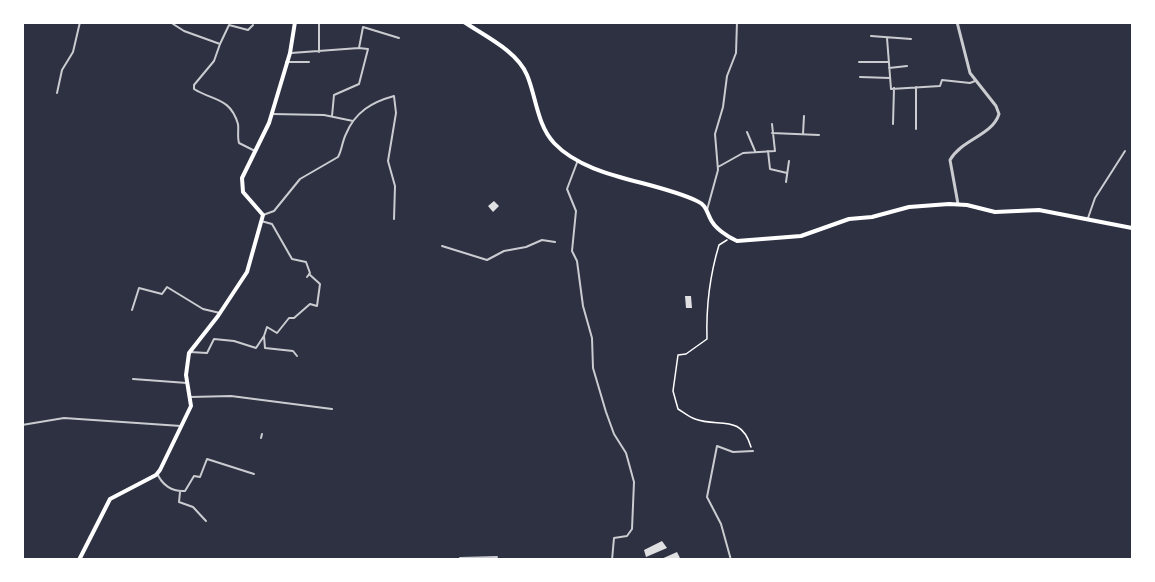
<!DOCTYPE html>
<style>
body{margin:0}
#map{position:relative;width:1155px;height:582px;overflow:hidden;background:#2d3142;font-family:"IBM Plex Sans",sans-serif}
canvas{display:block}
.frame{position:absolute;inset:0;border:24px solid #fff;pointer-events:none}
</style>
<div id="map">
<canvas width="1155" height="582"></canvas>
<div class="frame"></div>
</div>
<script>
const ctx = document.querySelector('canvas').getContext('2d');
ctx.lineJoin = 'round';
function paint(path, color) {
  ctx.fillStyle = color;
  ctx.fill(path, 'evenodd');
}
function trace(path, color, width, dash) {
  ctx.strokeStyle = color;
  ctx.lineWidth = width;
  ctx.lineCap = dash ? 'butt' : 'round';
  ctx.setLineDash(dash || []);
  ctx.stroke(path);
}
const building = new Path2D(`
 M494,201L499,206L493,212L488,206Z
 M685,296H691L692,308H686Z
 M662,541L667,548L646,557L644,550Z
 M677,552L681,560H659Z`);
const path = new Path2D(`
 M727,240L719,245C709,278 706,306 707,339L686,354L678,355L673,391L678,409C683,412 689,417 695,419C718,428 741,413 751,447`);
const minor = new Path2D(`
 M170,22L184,31L220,44L214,61L194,85V89C213,101 230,97 238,124C239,130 237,136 239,143L255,151
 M319,22V52
 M871,36L911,39
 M887,38L891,89L940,86L942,80L970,83L975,81
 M220,44L229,25L248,30L253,25
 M291,53L359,48
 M286,62H309
 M859,62H889
 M889,68L907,66
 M860,77L890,78
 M916,87V129
 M57,93L62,70L73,52L80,22
 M272,114L324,115L353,121
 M332,116L334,95L359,84L368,49L359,48L363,27L399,38
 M893,124L894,88
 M747,132L755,151
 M772,133L819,135
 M803,134L804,116
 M768,151L770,169L787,173
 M578,160L567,189L576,211L572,251L577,261L583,306L592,338L593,368L606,412L614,434L626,453L634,482L632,529L627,536L614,538L612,560
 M718,167L743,153L775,151L772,124
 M786,182L789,161
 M707,210L718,170L715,134L723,107L727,76L736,53L737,22
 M263,215L274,211L300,179L338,157C342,150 342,142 346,134C355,112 372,102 394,96L396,113L388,161L395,186L394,219
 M1088,218L1095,198L1125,151
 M261,221L272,224L292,259L306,262L310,273L307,277
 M442,246L487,260L504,251L526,247L542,240L555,242
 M132,310L139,288L162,294L167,287L203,309L220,313
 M264,336L267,327L277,333L289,318H294L310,304L317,306L320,284L309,274
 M190,352L207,353L214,339L234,341L256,348L264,336L265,348L293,351L297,356
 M133,379L187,383
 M190,397L231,396L332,409
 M22,425L64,418L181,426
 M261,438L262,434
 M157,473C162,485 172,492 185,491L194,476L200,477L207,459L254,474
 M180,492L179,502L193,507L206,521
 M460,558L497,557
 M731,560L721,524L707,497L717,446L733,452L753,451`);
const tertiary = new Path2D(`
 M957,22L970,73L996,106L999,114C992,136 962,139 950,160L958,204`);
const secondary = new Path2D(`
 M464,22C485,36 517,51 527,75C536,96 537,125 554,143C588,179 653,180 697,201C706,205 706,210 710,218C714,228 728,237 737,241L801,236L849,219L872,217L909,207L949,204L967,205L995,212L1039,210L1132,228
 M79,560L110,499L156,475L160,470L191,406L186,375L189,353L218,316L247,272L263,215L243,192L242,178L269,123L290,53L295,22`);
paint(building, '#e0e0e3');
trace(path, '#fff', 1.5);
trace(minor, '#caccd0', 2);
trace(tertiary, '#caccd0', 3);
trace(secondary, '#fff', 4);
</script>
